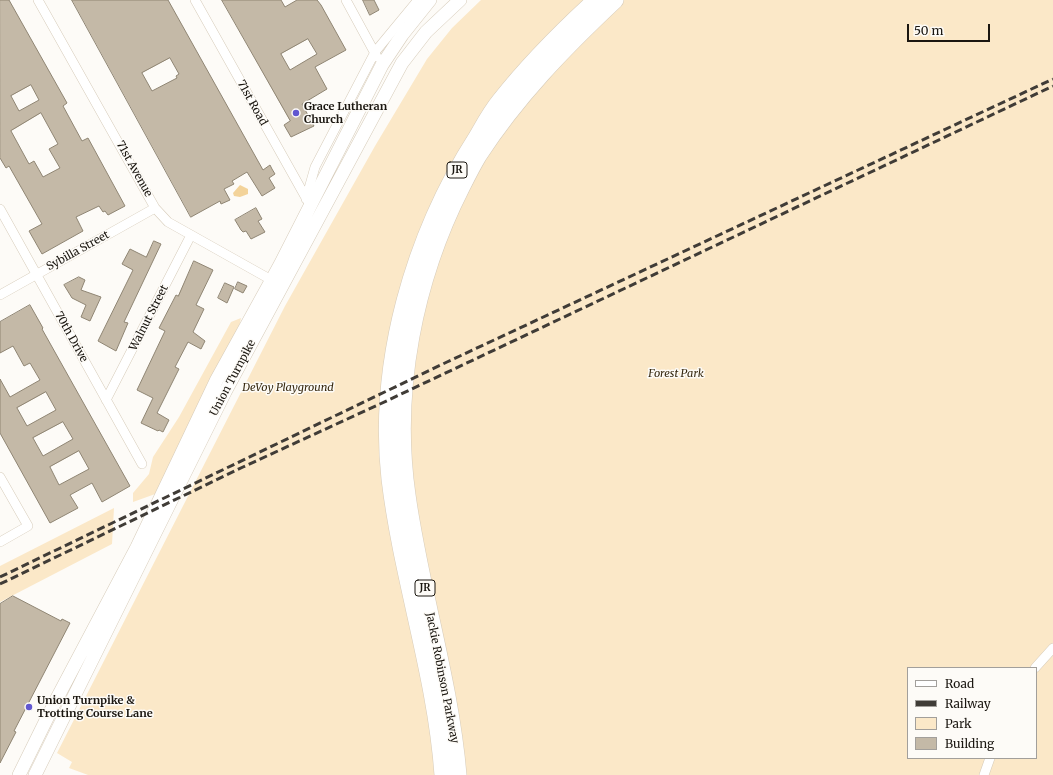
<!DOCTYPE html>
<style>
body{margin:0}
#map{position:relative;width:1053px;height:775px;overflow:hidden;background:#fdfbf7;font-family:Merriweather,serif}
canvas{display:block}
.legend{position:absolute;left:907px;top:667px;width:130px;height:92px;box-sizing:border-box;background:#fdfbf7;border:1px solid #a29f9b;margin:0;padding:5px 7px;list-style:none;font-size:12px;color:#1a1610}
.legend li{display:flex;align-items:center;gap:8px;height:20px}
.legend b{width:20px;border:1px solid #a29f9b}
.scale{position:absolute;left:907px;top:24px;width:83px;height:18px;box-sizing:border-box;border:2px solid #1a1610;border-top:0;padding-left:5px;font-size:12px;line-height:14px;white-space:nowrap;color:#1a1610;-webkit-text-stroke:3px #fdfbf7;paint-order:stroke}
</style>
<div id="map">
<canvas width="1053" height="775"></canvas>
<ul class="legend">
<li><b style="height:5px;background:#fff"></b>Road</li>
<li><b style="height:5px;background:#403c37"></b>Railway</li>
<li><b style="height:11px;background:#fbe8c8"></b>Park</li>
<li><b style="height:11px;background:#c4b9a7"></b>Building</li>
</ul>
<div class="scale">50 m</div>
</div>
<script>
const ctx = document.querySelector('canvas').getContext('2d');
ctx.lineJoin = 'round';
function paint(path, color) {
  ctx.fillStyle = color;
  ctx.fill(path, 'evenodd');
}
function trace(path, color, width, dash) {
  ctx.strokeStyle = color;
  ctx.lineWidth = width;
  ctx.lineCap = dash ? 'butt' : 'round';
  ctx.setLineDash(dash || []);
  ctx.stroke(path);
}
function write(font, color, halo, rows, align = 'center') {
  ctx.font = font + ' Merriweather,serif';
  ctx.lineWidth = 3;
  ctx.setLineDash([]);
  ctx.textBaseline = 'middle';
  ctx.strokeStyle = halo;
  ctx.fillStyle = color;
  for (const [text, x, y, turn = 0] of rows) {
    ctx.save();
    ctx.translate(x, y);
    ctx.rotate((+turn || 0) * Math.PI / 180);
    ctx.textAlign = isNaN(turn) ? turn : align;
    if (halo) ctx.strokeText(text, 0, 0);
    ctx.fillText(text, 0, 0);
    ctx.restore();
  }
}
const green = new Path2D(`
 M481,0H1053V775H88L69,768L72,762L57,753L285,306L375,146L427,59L452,28ZM908,668H1036V758H908Z
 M241,318L239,327L158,493L133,502V493L149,474L153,457L179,417L231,322Z
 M114,508L112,544L0,602V566Z`);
const water = new Path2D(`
 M240,185L248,189V194L240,197L234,196L233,193Z`);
const building = new Path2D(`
 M0,0H9L67,103L63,106L82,141L88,138L125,206L108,215L105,211L103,212L99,206L76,217L83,231L42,254L29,231L42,224L9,166L6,168L0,158ZM31,85L39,100L19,111L11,96ZM41,113L58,144L49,149L60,168L43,177L34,161L29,164L11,131Z
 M72,0H168L263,170L270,165L272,169L275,174L269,178L275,188L262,196L247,172L232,181L234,184L224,189L230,200L221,204L220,201L191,217ZM170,58L179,74L176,76L177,78L152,91L142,73Z
 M222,0H281L285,7L297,0H317L321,5L346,50L315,67L327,89L302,104L314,126L291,137L284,125L290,121ZM308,39L317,54L290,70L281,54Z
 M363,0H374L379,10L370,15Z
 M256,208L262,219L258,221L265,232L251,239L246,231L243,232L241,230L235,220Z
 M154,241L161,244L124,322L128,323L116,351L98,341L133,270L122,264L130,249L146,257Z
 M194,261L213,270L196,305L204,309L193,332L205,341L201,349L188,342L175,367L179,369L157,413L169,420L163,432L159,430L158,431L141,423L153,398L137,390L165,331L159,328L176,295L178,296Z
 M79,277L85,280L81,290L101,297L90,321L81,317L86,305L72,298L64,285Z
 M238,282L247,286L243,293L235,289Z
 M225,283L234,287L227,303L218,298Z
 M30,305L43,328L42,329L130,486L102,502L92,483L70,495L78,508L50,523L0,433V379L10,397L40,380L30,363L24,366L13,346L0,353V322ZM46,392L56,410L27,426L17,408ZM63,422L73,439L43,456L33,438ZM79,451L89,469L59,485L50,467Z
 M13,596L61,621L62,619L70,623L14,731L16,732L0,763V604Z`);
const street = new Path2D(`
 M38,0L155,208L168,222L275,282
 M195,0L310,205
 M346,0L377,57
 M306,199L315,167L375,52L418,0
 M0,209L142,464
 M0,295L155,208
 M106,400L191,235
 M0,477L28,526L0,542
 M1035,668L1053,648
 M984,775L990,758`);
const secondary = new Path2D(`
 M19,775L55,702L137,547L216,381L280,265L382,65L402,35L430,0
 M35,775L225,392L402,63L426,32L460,0`);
const highway = new Path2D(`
 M443,775C436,675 402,579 390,479C377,362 414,235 477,137C484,125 491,112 500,101C529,64 561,32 596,0
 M458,775C450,680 420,589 407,495C392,391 414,280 462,186C467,176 472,166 478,156C516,97 564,48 615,0`);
const rail = new Path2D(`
 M0,577L447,362L1053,79
 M0,584L243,467L380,404L1053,86`);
const markers = [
 [296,113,4,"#6157d0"],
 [29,707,4,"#6157d0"]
];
const shields = [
 [457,170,20],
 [425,588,20]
];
const shieldNames = [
 ["JR",457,170],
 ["JR",425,588]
];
const streetNames = [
 ["71st Road",252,103,61],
 ["71st Avenue",134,169,61],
 ["Sybilla Street",78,251,-29],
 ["Walnut Street",149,318,-63],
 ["70th Drive",71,337,61],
 ["Union Turnpike",233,378,-62],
 ["Jackie Robinson Parkway",442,678,79]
];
const poiNames = [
 ["Grace Lutheran",304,107],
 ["Church",304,120],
 ["Union Turnpike &",37,701],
 ["Trotting Course Lane",37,714]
];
const parkNames = [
 ["Forest Park",676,374],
 ["DeVoy Playground",288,388]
];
paint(green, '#fbe8c8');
paint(water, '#f3d39a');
paint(building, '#c4b9a7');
trace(building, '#8f8573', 1);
trace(street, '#d6cbb9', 10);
trace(secondary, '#d6cbb9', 14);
trace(highway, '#d6cbb9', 18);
trace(street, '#fff', 9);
trace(secondary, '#fff', 13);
trace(highway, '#fff', 17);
trace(rail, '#403c37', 3, [8, 4]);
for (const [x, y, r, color] of markers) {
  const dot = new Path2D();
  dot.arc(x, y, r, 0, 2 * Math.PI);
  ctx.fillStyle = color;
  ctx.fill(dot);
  trace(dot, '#fdfbf7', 1.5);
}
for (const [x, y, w] of shields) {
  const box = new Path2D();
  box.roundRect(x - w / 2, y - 8, w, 16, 3);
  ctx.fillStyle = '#fdfbf7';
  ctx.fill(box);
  trace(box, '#1a1610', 1);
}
write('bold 10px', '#1a1610', null, shieldNames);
write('11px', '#1a1610', '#fdfbf7', streetNames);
write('bold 11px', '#1a1610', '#fdfbf7', poiNames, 'left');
write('italic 11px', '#36280f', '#fdfbf7', parkNames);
</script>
